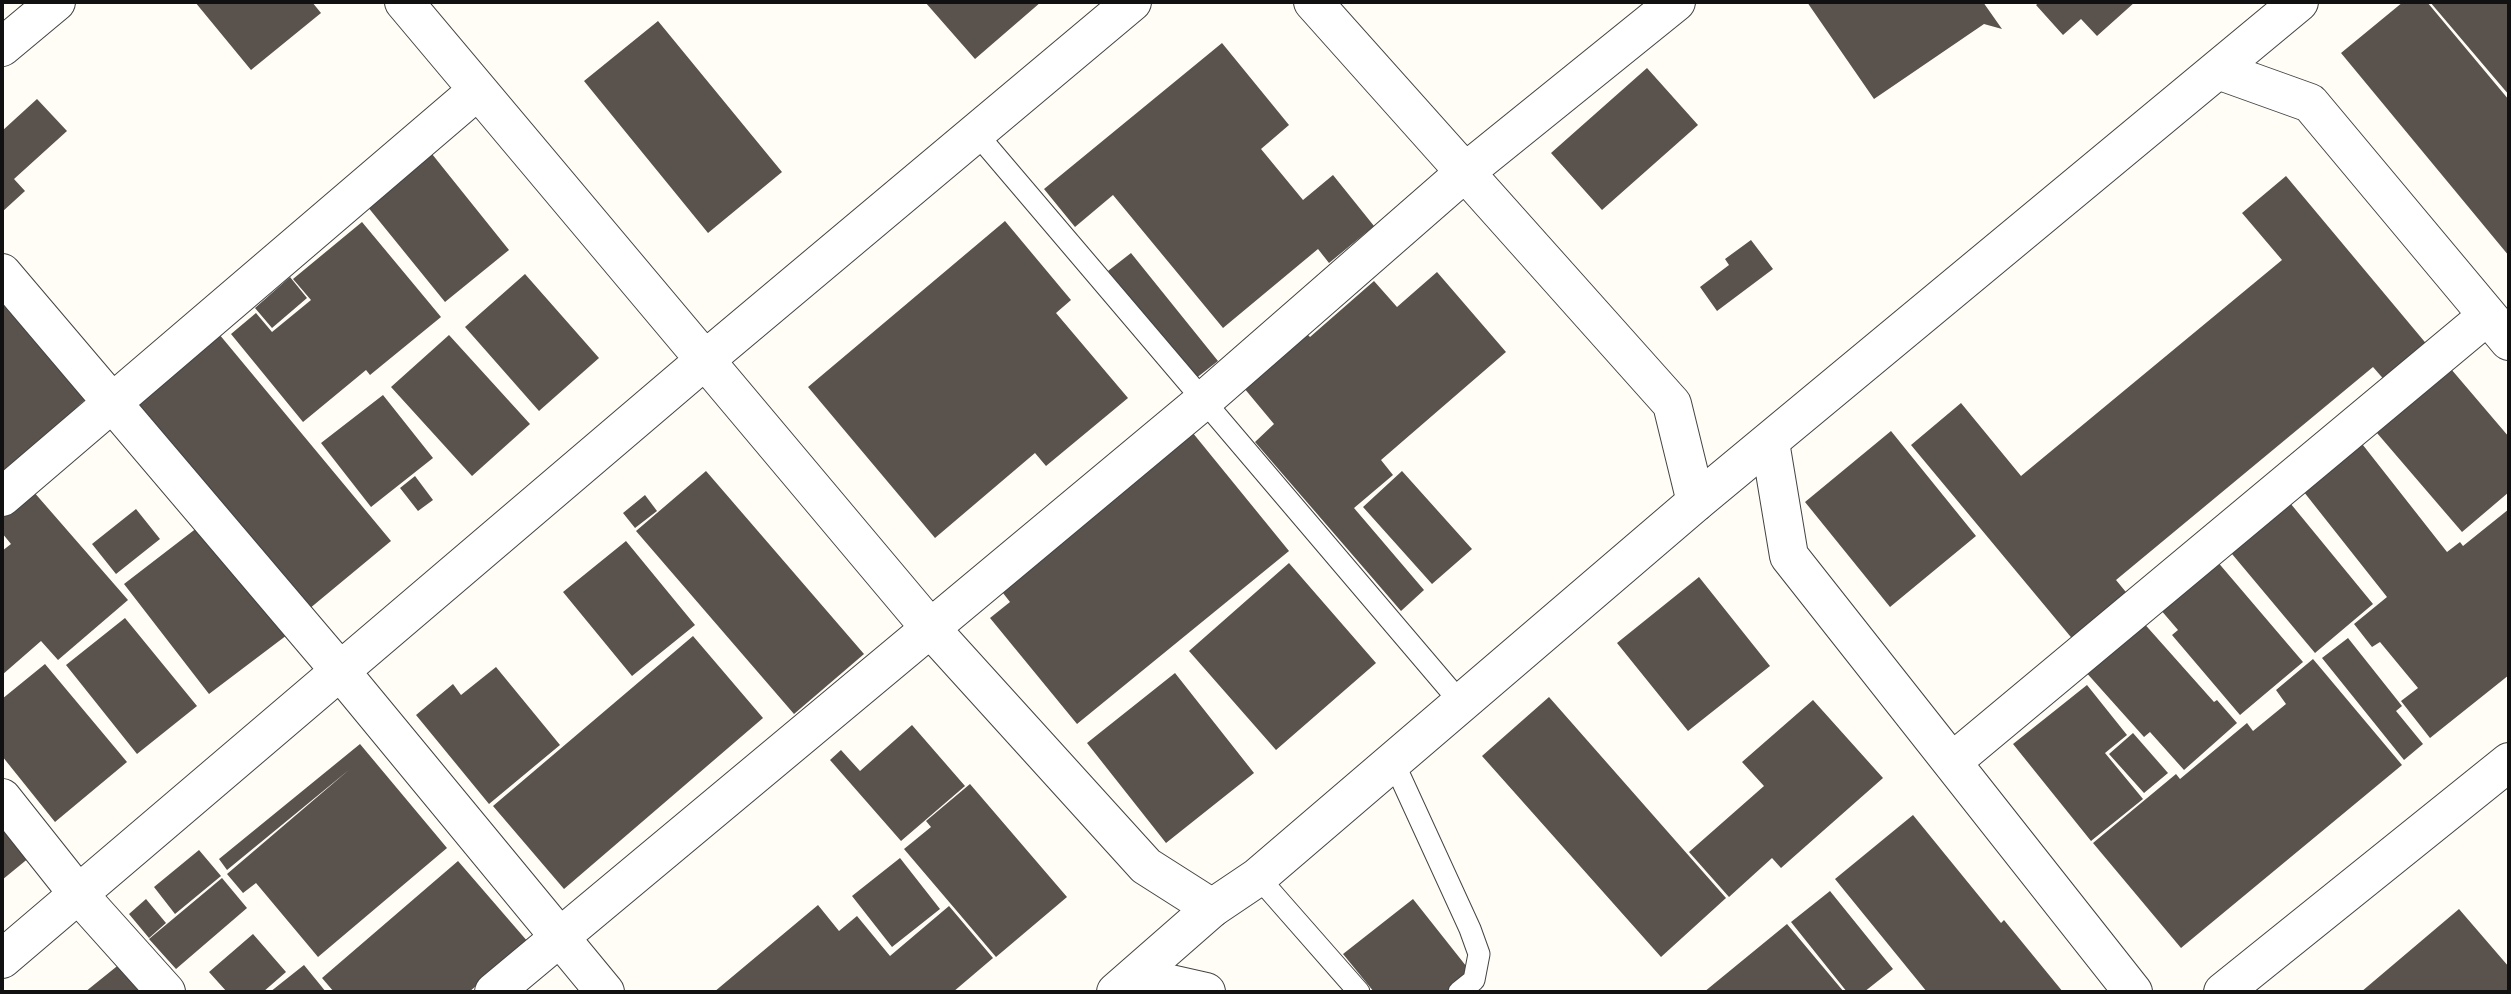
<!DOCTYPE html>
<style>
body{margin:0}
#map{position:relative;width:2511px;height:994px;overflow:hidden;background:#fffdf5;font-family:"Noto Serif",serif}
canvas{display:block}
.frame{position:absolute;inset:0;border:4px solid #111;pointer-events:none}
</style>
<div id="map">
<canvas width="2511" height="994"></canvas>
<div class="frame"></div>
</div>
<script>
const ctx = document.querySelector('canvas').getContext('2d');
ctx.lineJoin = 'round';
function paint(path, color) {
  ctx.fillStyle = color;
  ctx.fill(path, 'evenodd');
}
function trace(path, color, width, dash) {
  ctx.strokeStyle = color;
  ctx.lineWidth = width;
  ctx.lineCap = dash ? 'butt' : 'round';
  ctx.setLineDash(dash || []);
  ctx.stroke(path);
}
const building = new Path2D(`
 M195,2H312L321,13L251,70Z
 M925,2H1041L975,59Z
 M1807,2H1983L2002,29L1984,24L1874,99Z
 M2040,2H2135L2097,36L2081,19L2063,35L2036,5Z
 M2403,2H2427L2509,100V256L2341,53Z
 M2430,2H2509V95Z
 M658,21L782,172L708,233L584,81Z
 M1222,43L1289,125L1261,149L1303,200L1333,175L1374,226L1329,263L1318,249L1223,328L1113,195L1075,227L1044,189Z
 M1647,68L1698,125L1602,210L1551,153Z
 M37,99L67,131L14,179L25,191L2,212V131Z
 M428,149L509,250L445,302L363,201Z
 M2286,176L2429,347L2387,383L2373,367L2116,580L2130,597L2075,642L1911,445L1961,403L2021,476L2282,260L2242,213Z
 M1005,221L1071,300L1056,313L1128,398L1046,466L1035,453L935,538L808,387Z
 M362,222L441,317L370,375L366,370L303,422L231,334L256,313L272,332L311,300L293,279Z
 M1751,240L1773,269L1717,311L1700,287L1729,265L1725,259Z
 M1131,253L1218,361L1195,379L1108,271Z
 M1437,272L1506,352L1381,460L1393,475L1354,508L1424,590L1401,611L1255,442L1274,424L1244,388L1306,333L1310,337L1374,281L1397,307Z
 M525,274L599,358L539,411L465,327Z
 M290,277L307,298L272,328L255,308Z
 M2,301L90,395L2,477Z
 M214,328L391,541L309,609L132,396Z
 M449,335L530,424L472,476L391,387Z
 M2451,369L2509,437V492L2462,532L2377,433Z
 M383,395L433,458L371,507L321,443Z
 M1188,427L1289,551L1077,724L990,618L1010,602L996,584Z
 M1891,431L1976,536L1890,607L1805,502Z
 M2359,440L2447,552L2460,542L2463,546L2509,509V675L2430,738L2401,701L2418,688L2380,642L2372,647L2354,624L2387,597L2300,487Z
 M706,471L864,654L794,714L636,531Z
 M1402,471L1472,549L1432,584L1363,507Z
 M415,476L433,500L418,511L400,488Z
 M33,491L128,600L58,660L41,641L2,675V551L11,544L2,533V518Z
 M645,495L657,511L635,528L623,513Z
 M2286,498L2373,604L2315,653L2227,548Z
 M136,509L160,539L116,574L92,544Z
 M202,524L287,635L209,694L124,584Z
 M626,541L695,625L632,676L563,592Z
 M2216,560L2303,662L2240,715L2172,635L2178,630L2160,609Z
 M1289,563L1376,663L1276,750L1189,651Z
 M1699,577L1770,666L1688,731L1617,643Z
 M125,618L197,706L137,754L66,665Z
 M2141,620L2214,702L2217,700L2237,723L2184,770L2150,732L2144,737L2084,670Z
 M693,636L763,718L564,889L493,806Z
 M2348,638L2402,706L2396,711L2423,744L2404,760L2322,658Z
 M2313,659L2402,765L2181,948L2093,843L2176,774L2180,779L2247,723L2253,731L2286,704L2276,690Z
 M45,664L127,762L55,822L2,756V699Z
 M496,667L560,745L489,804L416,715L453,684L461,695Z
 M1175,673L1254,773L1166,843L1087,743Z
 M2087,685L2127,735L2105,753L2143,799L2091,841L2013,744Z
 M1549,697L1726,898L1661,957L1482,756Z
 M1813,700L1883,778L1781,868L1772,858L1729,897L1689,852L1764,786L1742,762Z
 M912,725L965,786L901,841L830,760L841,750L860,771Z
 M2133,733L2168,773L2144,793L2109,754Z
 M360,744L447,848L318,957L256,883L243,893L227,874L350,769L227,870L219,859Z
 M970,784L1067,897L996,957L904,849L931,827L926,821Z
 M1913,815L2001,923L2004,920L2063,992H1927L1835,879Z
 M2,824L30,857L2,880Z
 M199,850L221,876L175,914L154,887Z
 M900,858L940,909L892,947L852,896Z
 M458,861L528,942L469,992H334L322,978Z
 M222,878L247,908L176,969L149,939Z
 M1830,891L1893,969L1864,992H1847L1791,922Z
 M146,899L166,923L149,938L129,914Z
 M1413,899L1474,976L1454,992H1374L1343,954Z
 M818,905L839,931L857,916L890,956L949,906L993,958L953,992H714Z
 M2459,909L2509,967V992H2361Z
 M1787,924L1844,992H1704Z
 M253,934L286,972L263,992H227L209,972Z
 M121,963L146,992H85Z
 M304,965L326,992H270Z`);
const service = new Path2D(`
 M976,133L1461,703
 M1393,761L1470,929L1479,954L1474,980L1459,992
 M1258,877L1359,992`);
const minor = new Path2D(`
 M404,2L931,629L1146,866L1212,908
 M1313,2L1672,404L1696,502
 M2,47L56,2
 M2218,70L2310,103L2509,341
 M2,273L341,672L605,992
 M1770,442L1789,556L2133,992
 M2,497L478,90
 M1952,762L2487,316
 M2,798L79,895L166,992
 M2,959L705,360L1132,2
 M1135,976L1206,992
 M494,992L1203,401L1463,174L1676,2
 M2223,992L2509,762`);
const tertiary = new Path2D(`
 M1116,992L1212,908L1258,877L1696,502L2299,2`);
paint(building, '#5a524d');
trace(service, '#444', 23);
trace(minor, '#444', 40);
trace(tertiary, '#444', 40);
trace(service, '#fff', 21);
trace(minor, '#fff', 38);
trace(tertiary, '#fff', 38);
</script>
